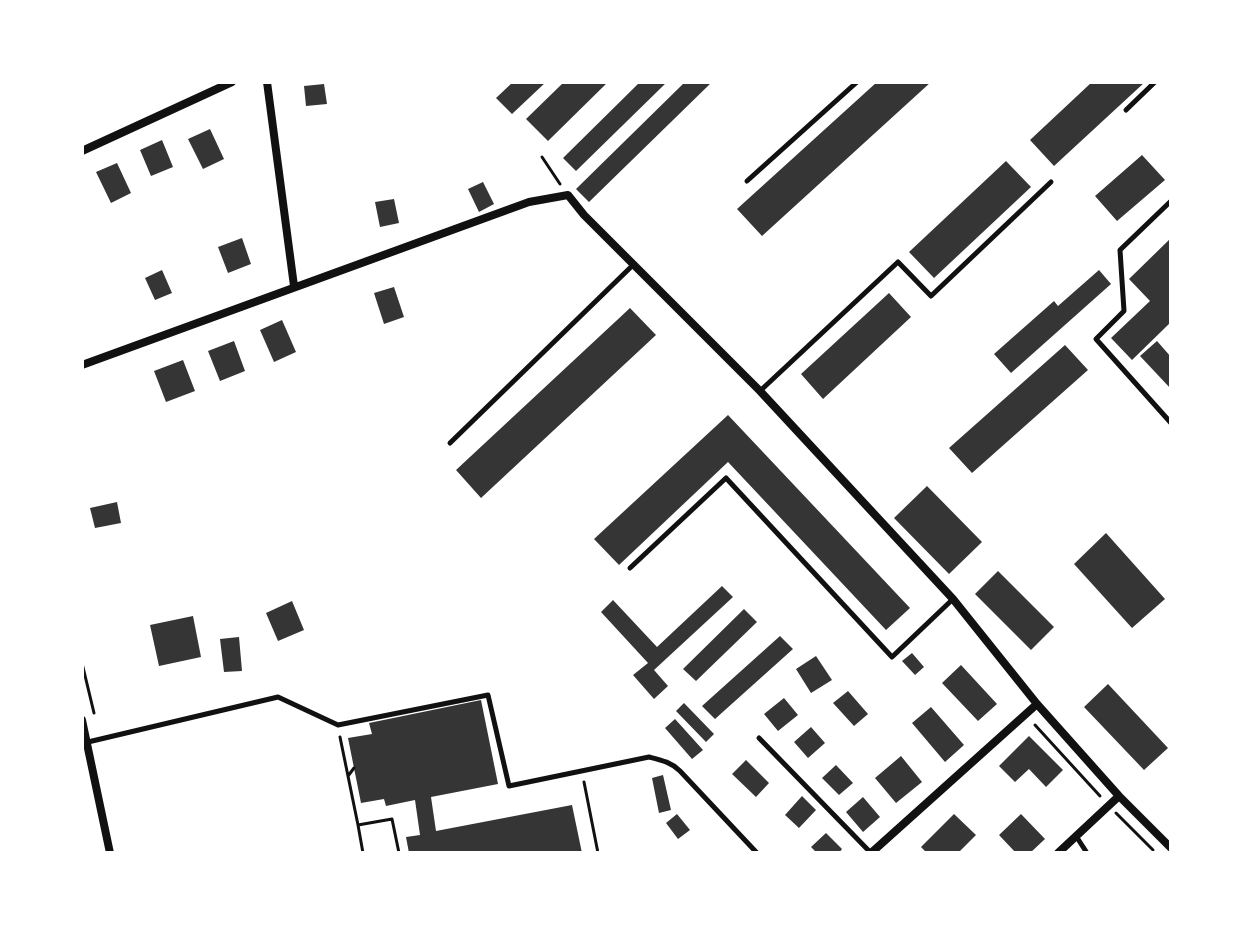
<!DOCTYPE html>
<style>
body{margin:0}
#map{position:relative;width:1253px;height:935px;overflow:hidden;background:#fff;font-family:Helvetica,sans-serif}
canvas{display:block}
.frame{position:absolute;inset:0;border:84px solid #fff;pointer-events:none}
</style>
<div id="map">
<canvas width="1253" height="935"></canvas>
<div class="frame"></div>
</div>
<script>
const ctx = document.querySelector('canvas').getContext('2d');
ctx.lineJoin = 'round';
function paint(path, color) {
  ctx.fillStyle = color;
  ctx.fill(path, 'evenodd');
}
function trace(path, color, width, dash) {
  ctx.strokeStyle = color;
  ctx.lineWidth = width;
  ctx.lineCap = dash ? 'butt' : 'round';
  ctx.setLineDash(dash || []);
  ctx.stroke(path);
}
const building = new Path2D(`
 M513,82H546L512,114L496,98Z
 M564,82H608L548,141L526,119Z
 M640,82H667L576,171L563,158Z
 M685,82H712L589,202L576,189Z
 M877,82H931L762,236L737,209Z
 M1092,82H1145L1054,166L1030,140Z
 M324,84L327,104L306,106L304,86Z
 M210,129L224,159L203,169L188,139Z
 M162,140L173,167L151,176L140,150Z
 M1142,155L1165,180L1117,221L1095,196Z
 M1006,161L1031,187L934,278L909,252Z
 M117,163L131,193L111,203L96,172Z
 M483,182L494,204L479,212L468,189Z
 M394,199L399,223L380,227L375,202Z
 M242,238L251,264L228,273L218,247Z
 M1171,238V322L1132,360L1111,338L1150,301L1129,279Z
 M162,270L172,293L155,300L145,278Z
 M1099,270L1111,284L1011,373L994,354L1054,301L1058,306Z
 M394,287L404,317L384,324L374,293Z
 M889,293L911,317L823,399L801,374Z
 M630,308L656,335L481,498L456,470Z
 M282,320L296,352L274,362L260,330Z
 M234,341L245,371L220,381L208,351Z
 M1157,341L1171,357V389L1140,356Z
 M1065,345L1088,370L972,473L949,448Z
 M183,360L195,391L166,402L154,371Z
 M728,415L910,608L886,630L728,462L619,565L594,539Z
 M927,486L982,542L949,574L894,518Z
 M117,502L121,523L95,528L90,508Z
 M1106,533L1165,599L1132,628L1074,564Z
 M998,571L1054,627L1031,650L975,594Z
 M722,586L733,597L654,670L668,686L654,699L633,675L648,663L601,612L613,600L657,647Z
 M292,601L304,630L278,641L266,613Z
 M744,609L757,622L696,681L683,669Z
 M193,616L201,657L159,666L150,625Z
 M780,636L793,649L715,719L702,706Z
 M239,637L242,671L224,672L220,639Z
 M912,653L924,667L915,675L902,661Z
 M816,656L832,680L811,693L796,669Z
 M961,665L997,704L978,721L942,683Z
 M1108,684L1168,748L1144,770L1084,707Z
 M848,691L868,714L854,726L833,703Z
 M784,698L798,715L778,731L764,714Z
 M481,700L498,784L431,797L436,831L572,805L582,853H409L406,837L420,835L415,800L386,806L384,799L361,803L348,738L372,734L369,723Z
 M684,703L714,734L706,742L676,711Z
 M931,707L964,745L945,762L912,723Z
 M675,719L703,750L692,759L665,728Z
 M811,727L825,743L808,758L794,742Z
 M1029,736L1063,770L1046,787L1029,769L1015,782L999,766Z
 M901,756L922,782L896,803L875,778Z
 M746,760L769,783L756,797L732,774Z
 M836,765L853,783L839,795L822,778Z
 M663,775L671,810L659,813L652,778Z
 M802,796L816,810L799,828L785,815Z
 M863,797L880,817L863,832L846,812Z
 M677,814L690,830L678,839L666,823Z
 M954,814L976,835L958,853H927L921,847Z
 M1021,814L1045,839L1030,853H1016L999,835Z
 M826,833L842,849L839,853H817L811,847Z`);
const path = new Path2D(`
 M542,157L560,184
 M82,663L94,713
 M1035,725L1100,796
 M340,737L358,825L392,819L399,853
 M348,776L354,768
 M584,782L598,853
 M1116,813L1153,850
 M358,825L363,853`);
const service = new Path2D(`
 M1126,110L1155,82
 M747,181L857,82
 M1171,201L1120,250L1124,311L1096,339L1171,423
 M760,391L898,262L931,296L1051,182
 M450,443L633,265
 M630,568L726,478L892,657L953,599
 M759,738L871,853
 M88,742L278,697L338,725L488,695L509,786L649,757C661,760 671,762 680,771L757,853
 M1076,836L1087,853`);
const minor = new Path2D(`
 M267,82L294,286
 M82,151L232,82
 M82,365L529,202L568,195L584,215L760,391L953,599L1037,704L1119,796L1171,848
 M82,720L110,853
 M871,853L1037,704
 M1058,853L1119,796`);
paint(building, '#353535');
trace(path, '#111', 3);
trace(service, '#111', 5);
trace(minor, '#111', 8);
</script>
